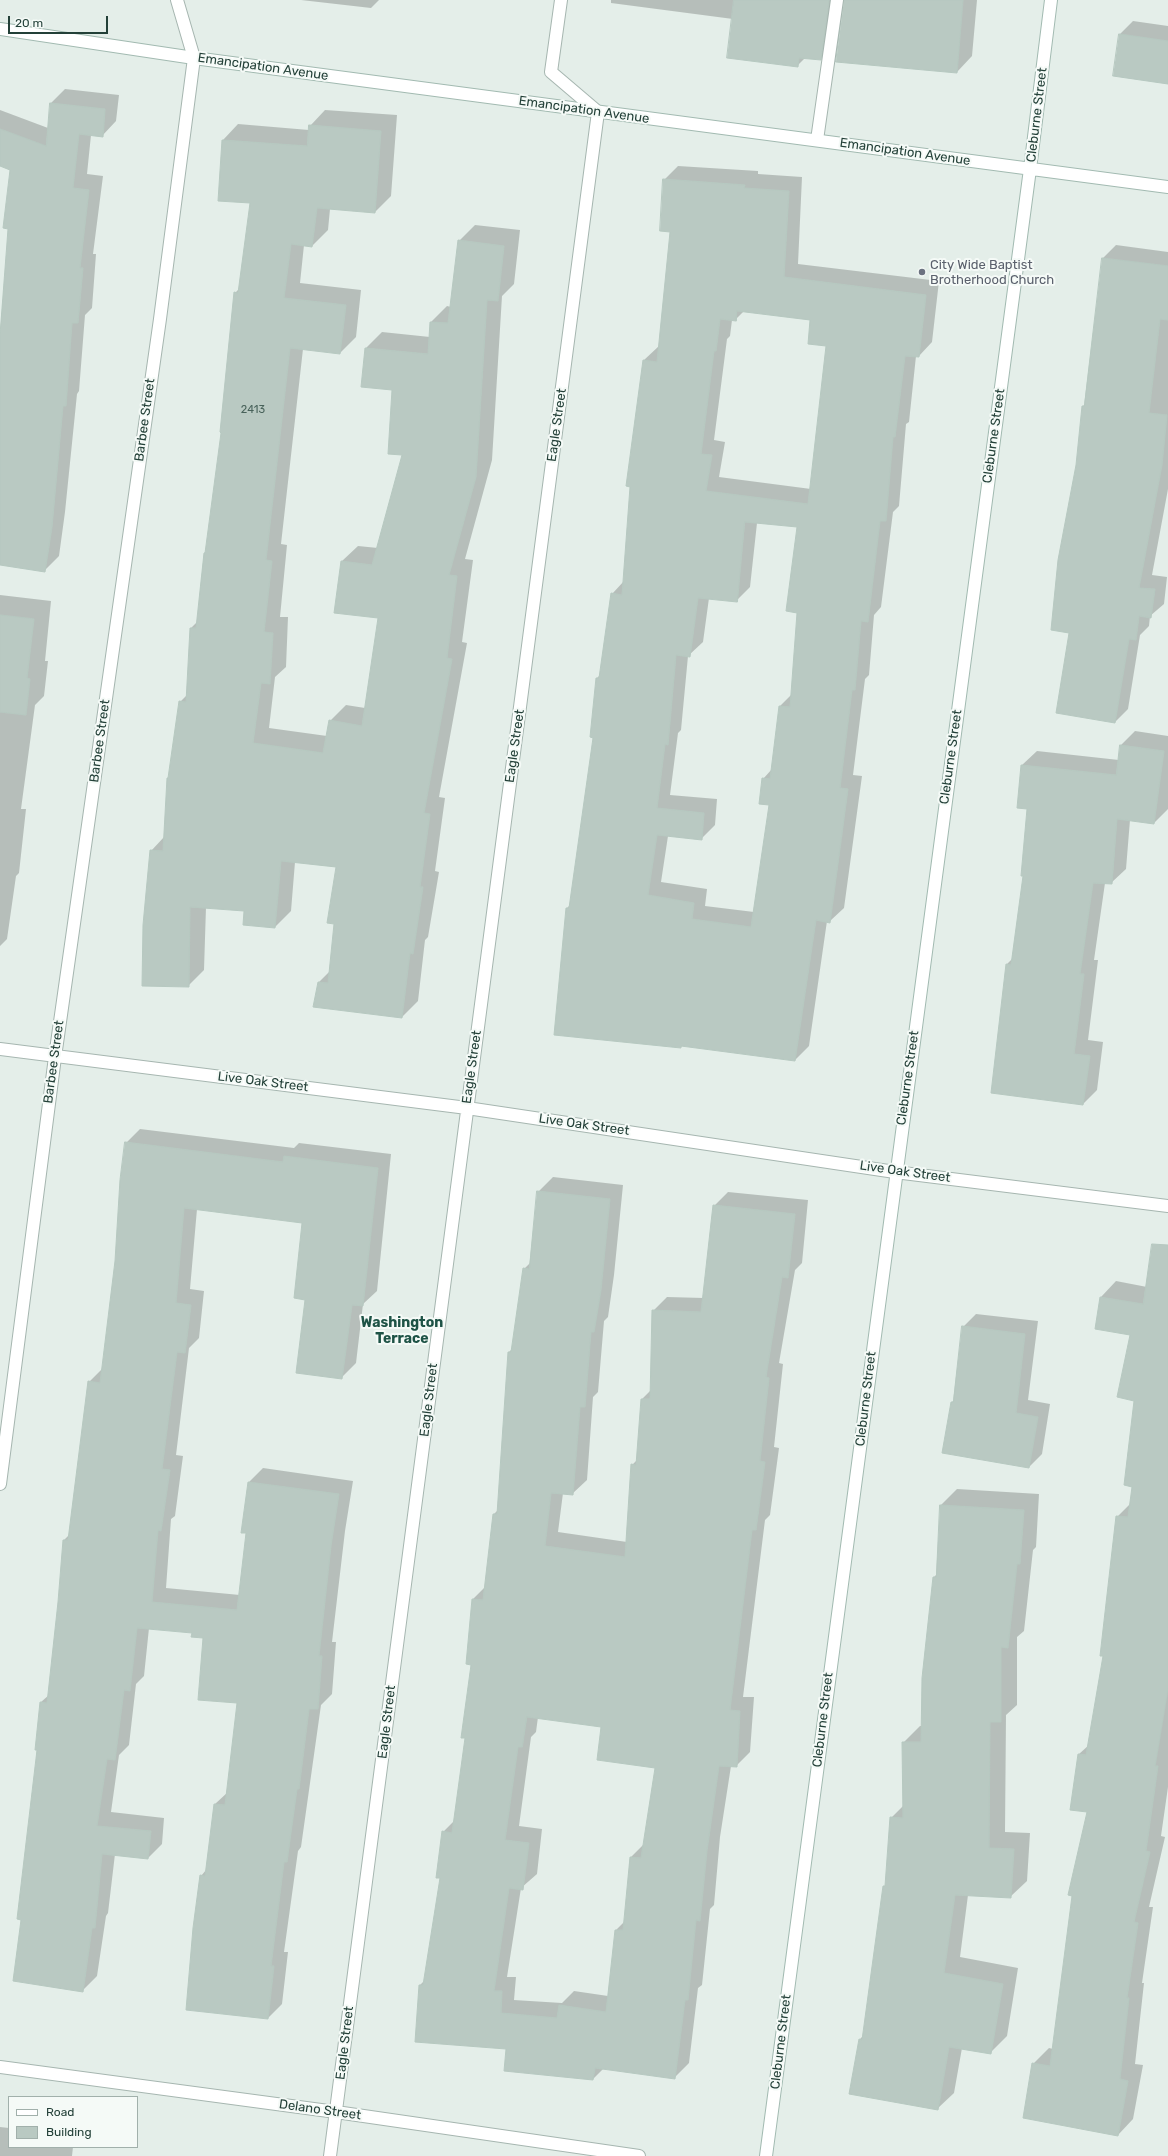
<!DOCTYPE html>
<style>
body{margin:0}
#map{position:relative;width:1168px;height:2156px;overflow:hidden;background:#e4eee9;font-family:Rubik,sans-serif}
canvas{display:block}
.legend{position:absolute;left:8px;top:2096px;width:130px;height:52px;box-sizing:border-box;background:#f5faf7;border:1px solid #a1b0ab;margin:0;padding:5px 7px;list-style:none;font-size:12px;color:#234038}
.legend li{display:flex;align-items:center;gap:8px;height:20px}
.legend b{width:20px;border:1px solid #a1b0ab}
.scale{position:absolute;left:8px;top:16px;width:100px;height:18px;box-sizing:border-box;border:2px solid #234038;border-top:0;padding-left:5px;font-size:12px;line-height:14px;white-space:nowrap;color:#234038;-webkit-text-stroke:3px #f5faf7;paint-order:stroke}
</style>
<div id="map">
<canvas width="1168" height="2156"></canvas>
<ul class="legend">
<li><b style="height:5px;background:#fff"></b>Road</li>
<li><b style="height:11px;background:#b9c9c2"></b>Building</li>
</ul>
<div class="scale">20 m</div>
</div>
<script>
const ctx = document.querySelector('canvas').getContext('2d');
ctx.lineJoin = 'round';
function paint(path, color) {
  ctx.fillStyle = color;
  ctx.fill(path, 'evenodd');
}
function trace(path, color, width, dash) {
  ctx.strokeStyle = color;
  ctx.lineWidth = width;
  ctx.lineCap = dash ? 'butt' : 'round';
  ctx.setLineDash(dash || []);
  ctx.stroke(path);
}
function write(font, color, halo, rows, align = 'center') {
  ctx.font = font + ' Rubik,sans-serif';
  ctx.lineWidth = 4;
  ctx.setLineDash([]);
  ctx.textBaseline = 'middle';
  ctx.strokeStyle = halo;
  ctx.fillStyle = color;
  for (const [text, x, y, turn = 0] of rows) {
    ctx.save();
    ctx.translate(x, y);
    ctx.rotate((+turn || 0) * Math.PI / 180);
    ctx.textAlign = isNaN(turn) ? turn : align;
    if (halo) ctx.strokeText(text, 0, 0);
    ctx.fillText(text, 0, 0);
    ctx.restore();
  }
}
const shadow = new Path2D(`
 M301,0H379L371,8Z
 M611,0H842L836,43L820,59L805,58L797,66L733,19L611,3Z
 M845,0H977L972,56L957,72Z
 M1133,21L1168,26V83L1120,34Z
 M65,89L119,95L116,121L102,136L91,135L87,174L103,176L93,254H96L92,308L85,315L79,391L77,394L65,512L59,556L45,570L0,564V334L9,228L11,169L0,165V110L48,128L51,103Z
 M325,110L397,115L391,196L375,212L330,209L328,230L312,246L304,245L300,283L361,290L356,337L340,353L303,349L281,544L287,545L280,617H288L286,667L275,677L269,728L327,736L330,721L346,705L365,708L379,618L342,561L358,546L378,548L403,455L393,389L366,348L382,332L430,337L431,322L447,306L451,307L459,241L475,225L520,230L514,284L502,296L492,460L465,559L473,560L462,642L467,643L439,797L445,798L435,871L439,872L428,937L425,940L418,1001L402,1017L319,982L330,971L335,923L338,867L295,862L291,911L275,927L246,910L206,907L204,970L188,986L151,851L164,837L168,778L170,776L180,702L188,694L191,628L197,622L204,553L207,551L223,432L235,293L239,289L251,202L223,140L238,124L309,130L310,126Z
 M678,166L758,171V174L802,177L798,264L939,281L932,342L919,356H916L909,422L906,424L899,506L893,512L881,607L874,615L869,675L865,679L853,775L862,776L844,908L830,921H827L809,1046L795,1060L683,1045L681,1047L567,908L570,905L594,737L597,678L600,675L612,594L624,581L644,360L659,346L672,231L664,180ZM744,311L812,320L827,345L811,489L719,477L725,442L714,440L727,339L730,336L732,320H735ZM757,523L798,526V612L792,694L780,706L772,769L763,779L770,804L754,912L705,906L707,889L661,882L668,836L701,839L715,825L717,799L670,795L678,733L681,730L688,656L703,642L709,598L736,601L750,587Z
 M1116,245L1168,252V489L1152,575L1167,577L1164,604L1150,616L1149,626L1140,635L1128,709L1115,722L1071,632L1077,465L1083,406L1086,403L1103,258Z
 M0,595L51,601L45,661H48L44,696L35,705L21,809H26L19,873L16,876L7,939L0,946Z
 M1135,731L1168,736V809L1154,823L1130,820L1126,869L1111,883H1105L1094,960H1098L1088,1040L1103,1042L1097,1090L1083,1104L1007,964L1012,959L1024,875L1028,808L1018,807L1022,765L1037,751L1119,760L1121,745Z
 M140,1129L294,1148L299,1143L391,1154L377,1291L363,1304L356,1363L342,1377L306,1299L303,1222L197,1209L190,1289L204,1291L199,1338L189,1348L176,1455L183,1456L175,1516L171,1519L166,1588L240,1595L247,1533L242,1532L249,1482L263,1468L353,1481L345,1531L332,1642H336L332,1694L321,1705L301,1847L298,1851L284,1952H288L282,2004L268,2018L201,1876L206,1870L215,1804L228,1792L239,1702L204,1637L193,1632L149,1628L144,1676L136,1684L129,1745L119,1755L111,1812L164,1818L162,1844L148,1858L115,1854L108,1913L106,1916L97,1976L83,1990L23,1919L41,1702L49,1695L59,1602L64,1540L69,1535L89,1382L103,1368L116,1261L126,1143Z
 M553,1177L623,1185L614,1275L608,1317L604,1321L598,1392L593,1397L587,1480L572,1494L563,1493L558,1532L627,1542L632,1465L637,1460L642,1399L651,1390L653,1311L667,1297L704,1298L714,1206L728,1192L808,1200L802,1263L795,1270L779,1363L783,1364L774,1447L779,1448L770,1515L765,1520L743,1697H754L750,1752L736,1766H731L720,1837L714,1905L710,1909L702,1985L698,1988L689,2063L675,2077L604,2068L593,2079L507,2048L420,1985L425,1980L441,1878L443,1832L455,1820L466,1738L472,1664L473,1599L485,1587L494,1514L498,1510L509,1352L513,1348L524,1269L531,1262L538,1192ZM538,1717L602,1726L656,1767L645,1843L630,1858L625,1921L616,1930L608,1996L574,1991L562,2003L514,2000L516,1977H507L521,1888L537,1874L542,1829L519,1826L531,1737L536,1732Z
 M1168,1258V1787L1161,1836L1165,1837L1149,1907H1153L1142,1983H1144L1135,2064L1143,2065L1133,2119L1118,2135L1033,2064L1049,2048L1053,2049L1088,1812L1079,1754L1089,1745L1104,1655L1117,1517L1130,1504L1133,1486L1135,1401L1131,1334L1101,1297L1116,1281L1147,1287Z
 M976,1314L1038,1321L1028,1400L1050,1404L1042,1454L1029,1467L952,1402L954,1400L963,1327Z
 M957,1489L1039,1494L1036,1547L1033,1550L1024,1631L1017,1637V1705L1006,1715L1005,1832L1030,1833L1027,1881L1010,1897L968,1895L960,1957L1018,1968L1007,2036L990,2053L962,2048L954,2093L937,2109L860,2039L864,2035L884,1887L886,1884L891,1818L904,1805V1742L920,1726H922L934,1577L937,1574L941,1505Z
 M0,2127L9,2128V2147H73L72,2156H0Z`);
const building = new Path2D(`
 M734,0H829L821,60L799,58L798,67L727,58Z
 M844,0H963L957,73L836,62Z
 M1119,34L1168,41V84L1113,76Z
 M50,103L105,109L103,137L79,134L73,188L89,190L80,268H83L78,323H72L66,406H63L52,527L45,572L0,565V335L8,229L3,228L10,170L0,166V129L46,146Z
 M309,125L381,131L375,213L317,208L312,247L291,244L284,298L346,305L340,354L290,348L266,560L272,561L264,632L273,633L270,684L261,683L253,743L323,753L329,720L362,726L378,618L334,613L341,561L372,565L402,455L388,454L392,390L361,387L365,348L428,354L430,322L448,323L458,240L504,246L498,301L487,300L476,477L449,575L457,576L447,658L452,659L424,813L430,814L420,887H423L413,954L410,953L402,1018L313,1007L318,982L328,983L334,924L327,923L336,867L281,861L275,928L243,925L244,911L190,907L189,987L142,986L143,925L150,850L163,851L167,778H168L179,701L186,702L190,628H196L204,553H205L221,433L220,432L234,292L238,293L250,203L218,201L222,140L307,146Z
 M663,179L745,185L744,188L789,191L784,277L926,295L919,357L905,356L895,437H893L886,521H880L868,622L861,621L855,690H852L840,788L848,789L830,923L816,920L795,1061L681,1046V1048L554,1035L566,908H569L593,738L590,737L596,678H599L611,593L622,595L630,487L626,486L643,360L657,362L670,232L660,231ZM737,311L810,320L808,344L826,346L808,504L706,491L712,455L701,454L714,351H716L720,319L736,321ZM745,522L797,527L786,611L797,613L790,707L779,706L770,779L762,778L759,804L769,805L751,927L692,919L694,903L648,895L657,835L702,840L704,813L657,808L665,744L668,745L676,655L690,657L698,598L737,602Z
 M1102,258L1168,266V320L1160,319L1149,413L1167,415L1162,465L1139,588L1155,589L1151,618L1139,616L1136,640L1129,639L1115,723L1056,713L1069,633L1051,630L1058,560L1076,465L1082,406H1084Z
 M0,615L34,619L27,678L30,679L26,715L0,712Z
 M1120,745L1164,751L1154,824L1117,819L1112,884L1093,883L1080,974H1084L1074,1054L1090,1056L1083,1105L991,1093L1006,964L1011,965L1023,876H1021L1027,809L1017,808L1021,765L1116,775Z
 M125,1142L283,1162L284,1156L378,1168L363,1306L352,1305L342,1379L296,1373L305,1300L294,1298L302,1223L184,1208L176,1303L191,1305L185,1353L177,1352L162,1469L170,1470L161,1531L158,1530L152,1602L237,1610L246,1533H241L248,1482L339,1494L331,1546L319,1656H322L318,1709H309L299,1789H297L287,1862H284L271,1966H274L268,2019L186,2010L193,1928L200,1875L205,1876L214,1804L225,1805L237,1703L198,1700L203,1638L191,1637L192,1633L137,1628L130,1691L124,1690L115,1760L107,1759L97,1826L151,1831L148,1859L102,1854L95,1928H92L83,1992L13,1981L21,1920L17,1919L37,1750H35L40,1702L47,1703L58,1602L63,1540H68L88,1381L100,1383L115,1261L120,1180Z
 M537,1191L610,1199L601,1290L594,1332H591L585,1407H580L573,1495L551,1493L545,1546L625,1557L631,1464L636,1465L641,1399H650L652,1310L701,1312L713,1205L795,1214L788,1278L782,1277L766,1377L769,1378L760,1461L765,1462L756,1530H752L730,1710L740,1711L737,1767L719,1766L707,1851L700,1921L696,1920L688,2000H685L675,2079L595,2068L593,2080L504,2071L506,2049L415,2042L419,1985H423L440,1878H436L442,1831L452,1833L465,1738H461L471,1665L466,1664L472,1599L483,1600L493,1514H497L508,1352H511L523,1268L529,1269ZM527,1717L601,1727L597,1760L655,1768L641,1858L630,1857L623,1930H615L606,2012L559,2005L557,2018L501,2013L502,1991H494L509,1888L523,1890L529,1843L505,1840L518,1747H522Z
 M1152,1244L1168,1245V1688L1155,1766H1158L1146,1851L1150,1852L1134,1922L1138,1923L1127,1998H1129L1120,2079L1128,2081L1118,2136L1023,2118L1032,2063L1050,2066L1072,1896L1068,1895L1087,1812L1070,1810L1078,1754L1086,1755L1103,1656H1100L1116,1516L1128,1517L1132,1487L1124,1485L1134,1401L1117,1397L1130,1335L1095,1329L1100,1297L1143,1304Z
 M962,1326L1025,1334L1016,1413L1038,1417L1029,1468L942,1453L951,1402H953Z
 M940,1505L1024,1510L1020,1564H1017L1008,1648L1001,1647V1722H990L989,1848L1014,1849L1011,1898L955,1895L944,1973L1003,1984L991,2054L949,2047L938,2110L849,2094L859,2039L862,2040L883,1886H885L890,1817L903,1818L902,1742H921L922,1678L933,1577H936Z`);
const lane = new Path2D(`
 M817,140L837,0`);
const street = new Path2D(`
 M0,1049L467,1108L895,1172L1168,1206
 M0,1484L55,1057L160,319L194,58L177,0
 M0,2067L336,2112L639,2156
 M330,2156L598,112L551,72L561,0`);
const secondary = new Path2D(`
 M0,29L194,58L1168,187
 M766,2156L1030,169L1051,0`);
const markers = [
 [922,272,4,"#6b7280"]
];
const numberNames = [
 ["2413",253,410]
];
const streetNames = [
 ["Emancipation Avenue",263,67,8],
 ["Emancipation Avenue",584,110,8],
 ["Cleburne Street",1037,115,-83],
 ["Emancipation Avenue",905,152,8],
 ["Barbee Street",145,420,-82],
 ["Eagle Street",557,425,-82],
 ["Cleburne Street",994,436,-82],
 ["Barbee Street",100,741,-82],
 ["Eagle Street",515,746,-82],
 ["Cleburne Street",951,757,-82],
 ["Barbee Street",54,1062,-82],
 ["Eagle Street",472,1067,-82],
 ["Cleburne Street",908,1078,-82],
 ["Live Oak Street",263,1082,7],
 ["Live Oak Street",584,1125,8],
 ["Live Oak Street",905,1172,8],
 ["Cleburne Street",866,1399,-83],
 ["Eagle Street",429,1400,-83],
 ["Cleburne Street",823,1720,-83],
 ["Eagle Street",387,1722,-83],
 ["Cleburne Street",781,2042,-83],
 ["Eagle Street",345,2043,-83],
 ["Delano Street",320,2110,8]
];
const worshipNames = [
 ["City Wide Baptist",930,265],
 ["Brotherhood Church",930,280]
];
const neighbourhoodNames = [
 ["Washington",402,1323],
 ["Terrace",402,1339]
];
paint(shadow, '#0003');
paint(building, '#b9c9c2');
trace(building, '#b6c8c0', 1);
trace(lane, '#a6b6b0', 14);
trace(street, '#a6b6b0', 14);
trace(secondary, '#a2bab1', 14);
trace(lane, '#fff', 12);
trace(street, '#fff', 12);
trace(secondary, '#fff', 12);
for (const [x, y, r, color] of markers) {
  const dot = new Path2D();
  dot.arc(x, y, r, 0, 2 * Math.PI);
  ctx.fillStyle = color;
  ctx.fill(dot);
  trace(dot, '#f5faf7', 1.5);
}
write('11px', '#48625a', null, numberNames);
write('13px', '#234038', '#f5faf7', streetNames);
write('13px', '#5b616d', '#f5faf7', worshipNames, 'left');
write('bold 14px', '#1e5346', '#f5faf7', neighbourhoodNames);
</script>
